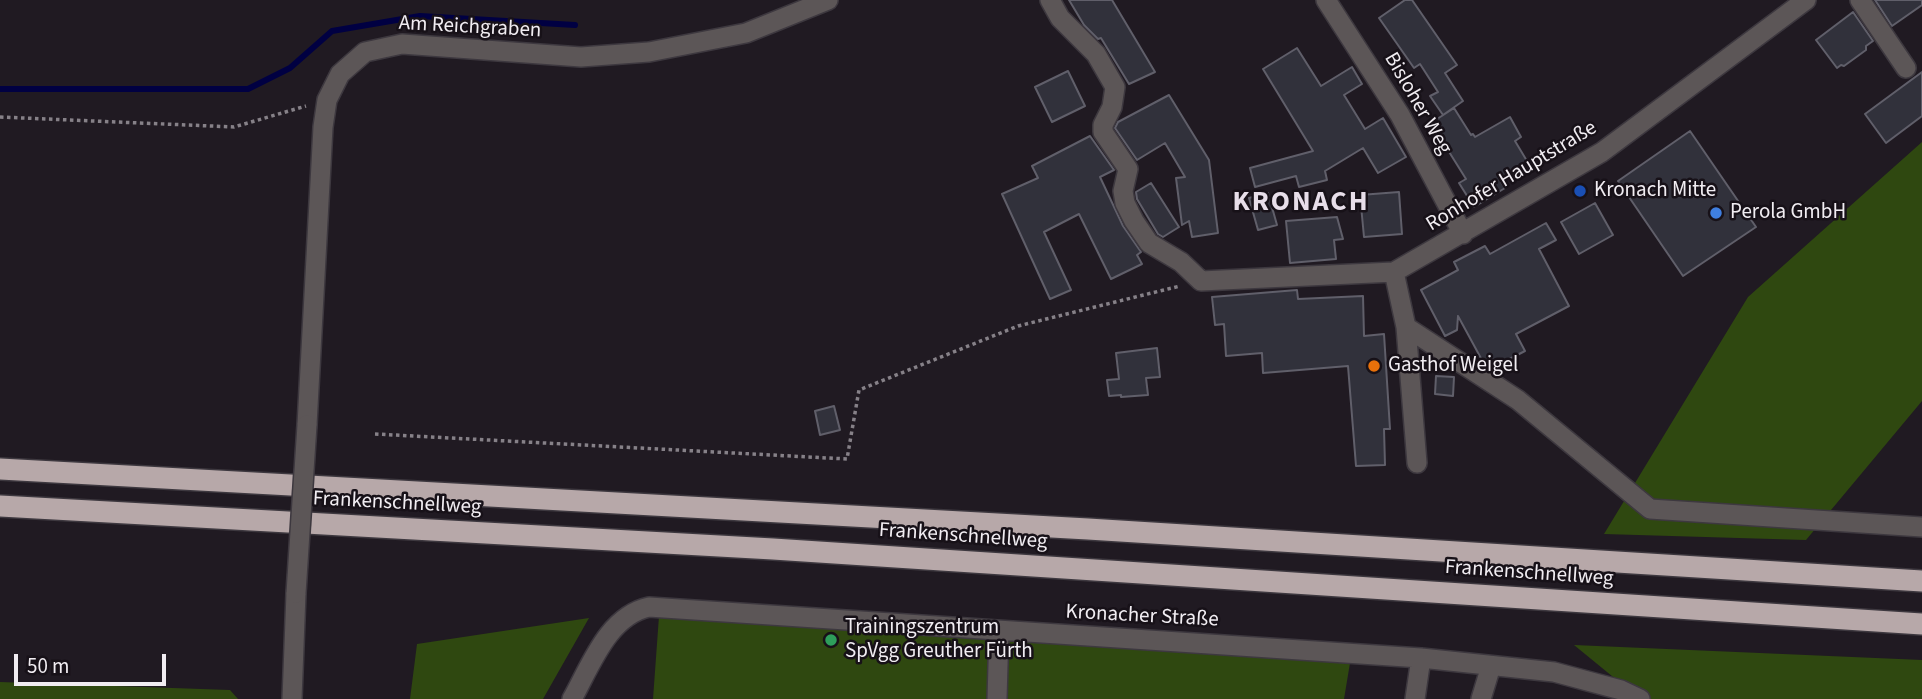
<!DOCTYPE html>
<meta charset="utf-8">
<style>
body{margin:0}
#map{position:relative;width:1922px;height:699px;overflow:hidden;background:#201a22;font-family:"Source Sans 3",sans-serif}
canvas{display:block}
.scale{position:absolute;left:14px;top:654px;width:152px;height:32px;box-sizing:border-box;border:4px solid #f1edf2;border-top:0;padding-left:9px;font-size:21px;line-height:24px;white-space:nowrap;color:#f1edf2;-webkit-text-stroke:5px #171118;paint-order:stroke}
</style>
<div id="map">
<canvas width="1922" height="699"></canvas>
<div class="scale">50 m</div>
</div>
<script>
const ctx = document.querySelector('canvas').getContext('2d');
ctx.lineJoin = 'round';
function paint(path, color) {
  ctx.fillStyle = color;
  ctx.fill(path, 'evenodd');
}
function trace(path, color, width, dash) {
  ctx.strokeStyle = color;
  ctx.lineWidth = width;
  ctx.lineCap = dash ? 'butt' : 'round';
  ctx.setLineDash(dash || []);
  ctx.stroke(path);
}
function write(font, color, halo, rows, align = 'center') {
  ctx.font = font + ' "Source Sans 3",sans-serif';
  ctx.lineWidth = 5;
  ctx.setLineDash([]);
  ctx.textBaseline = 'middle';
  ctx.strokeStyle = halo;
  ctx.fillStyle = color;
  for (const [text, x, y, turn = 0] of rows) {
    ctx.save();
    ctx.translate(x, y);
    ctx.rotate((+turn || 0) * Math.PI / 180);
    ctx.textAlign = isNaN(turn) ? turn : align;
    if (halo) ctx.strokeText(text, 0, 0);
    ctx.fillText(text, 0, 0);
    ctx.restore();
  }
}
const green = new Path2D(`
 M1922,142V401L1806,540L1604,534L1748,297Z
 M659,616L1350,663L1344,699H653Z
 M589,618L543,699H410L417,644Z
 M1574,645L1922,660V699H1640Z
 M0,682L230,690L238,699H0Z`);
const stream = new Path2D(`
 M0,89H248L290,68L332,31L420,16L575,25`);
const building = new Path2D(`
 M1069,0H1112L1155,72L1129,84L1101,38L1098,39L1084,25Z
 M1405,0H1412L1457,65L1445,73L1463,101L1443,115L1430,96L1438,92L1420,64L1414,68L1379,18Z
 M1875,0H1922V5L1892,26Z
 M1853,12L1873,41L1866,46V50L1844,66L1841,65L1837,68L1816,40Z
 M1297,48L1321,86L1352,67L1362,84L1344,95L1365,129L1383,118L1406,157L1378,173L1363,148L1325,171L1327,180L1299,187L1296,176L1255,187L1250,168L1313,151L1263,69Z
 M1068,71L1085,106L1052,122L1035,87Z
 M1922,72V116L1886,143L1865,114Z
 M1169,95L1209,160L1218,233L1192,237L1189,221L1182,225L1176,178L1185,177L1165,143L1137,160L1115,128L1118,122Z
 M1454,108L1471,135L1473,134L1475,137L1510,117L1521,137L1515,141L1530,166L1501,182L1505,188L1474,207L1459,183L1466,179L1431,123Z
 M1690,131L1756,227L1683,276L1618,181Z
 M1090,136L1114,170L1100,177L1123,226L1141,252L1137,255L1142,264L1111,279L1079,214L1044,232L1071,290L1050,299L1002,194L1038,178L1032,166Z
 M1151,183L1179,227L1163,237L1158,234L1137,199L1136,192Z
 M1399,192L1402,234L1364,237L1360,195Z
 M1268,193L1277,225L1258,230L1249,198Z
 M1595,203L1613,235L1579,254L1561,222Z
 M1337,217L1343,239L1334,240L1336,259L1290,263L1286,221Z
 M1546,223L1556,240L1539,249L1569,306L1516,334L1525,351L1492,368L1483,362L1458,316L1457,330L1445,336L1421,290L1458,270L1454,262L1485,246L1490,254Z
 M1297,290L1298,299L1363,296L1364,336L1384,334L1390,429H1384L1385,465L1356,466L1348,366L1263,373L1262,353L1226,356L1224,324L1215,325L1212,297Z
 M1157,348L1160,377L1146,378L1148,395L1121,397V395L1109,396L1107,380L1119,379L1116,353Z
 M1436,376L1454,377L1453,396L1435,394Z
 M834,406L840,430L820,435L815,411Z`);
const path = new Path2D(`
 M0,117L234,127L306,106
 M375,434L847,459L859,390L1018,326L1180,286`);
const minor = new Path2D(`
 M1050,0L1060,18L1096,54L1115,87L1112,107L1103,125V132L1128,169L1123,191L1125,203L1134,221L1149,243L1181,262L1201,281L1394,272L1602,152L1806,0
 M1326,0L1400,115L1463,234
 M1860,0L1906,68
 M1394,272L1406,327L1417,463
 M1406,327L1518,400L1650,509L1922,527
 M307,425L323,127L327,100L340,74L365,52L402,44L581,57L649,52L746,33L828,0
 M292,699L296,593
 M572,699C591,665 608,616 649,607L1421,658L1554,672L1621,690L1640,699
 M997,699L999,631
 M1415,699L1421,658
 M1481,699L1491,666`);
const highway = new Path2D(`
 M0,469L1088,529L1922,581
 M0,506L773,549L1922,624`);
const minorBridge = new Path2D(`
 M296,593L307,425`);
const markers = [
 [1580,191,7,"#1a4fb4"],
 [1716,213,7,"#3f7fe0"],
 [1374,366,7,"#e8710a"],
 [831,640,7,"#2e9e5b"]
];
const streetNames = [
 ["Am Reichgraben",470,28,3],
 ["Bisloher Weg",1417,104,60],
 ["Ronhofer Hauptstraße",1512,177,-31],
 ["Frankenschnellweg",397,504,3],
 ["Frankenschnellweg",963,537,4],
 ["Frankenschnellweg",1529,574,4],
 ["Kronacher Straße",1142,617,3]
];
const poiNames = [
 ["Kronach Mitte",1594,191],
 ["Perola GmbH",1730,213],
 ["Gasthof Weigel",1388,366],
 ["Trainingszentrum",845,628],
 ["SpVgg Greuther Fürth",845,652]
];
const districtNames = [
 ["KRONACH",1301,204]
];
paint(green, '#2f4810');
trace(stream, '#000042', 6);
paint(building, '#31313b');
trace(building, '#605f6a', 2);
trace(minor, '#3d383f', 22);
trace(highway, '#3d383f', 24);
trace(path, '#868188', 3.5, [3.5, 3.5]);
trace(minor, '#5c5657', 19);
trace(highway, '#b7a8a9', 21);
trace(minorBridge, '#3d383f', 22, []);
trace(minorBridge, '#5c5657', 19);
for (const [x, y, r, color] of markers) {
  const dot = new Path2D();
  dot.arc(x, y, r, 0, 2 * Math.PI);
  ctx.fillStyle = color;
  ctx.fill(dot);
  trace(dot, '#171118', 2.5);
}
write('21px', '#f1edf2', '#171118', streetNames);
write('21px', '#f1edf2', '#171118', poiNames, 'left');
ctx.letterSpacing = '2px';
write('bold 28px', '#e7dee9', '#171118', districtNames);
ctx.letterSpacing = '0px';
</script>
